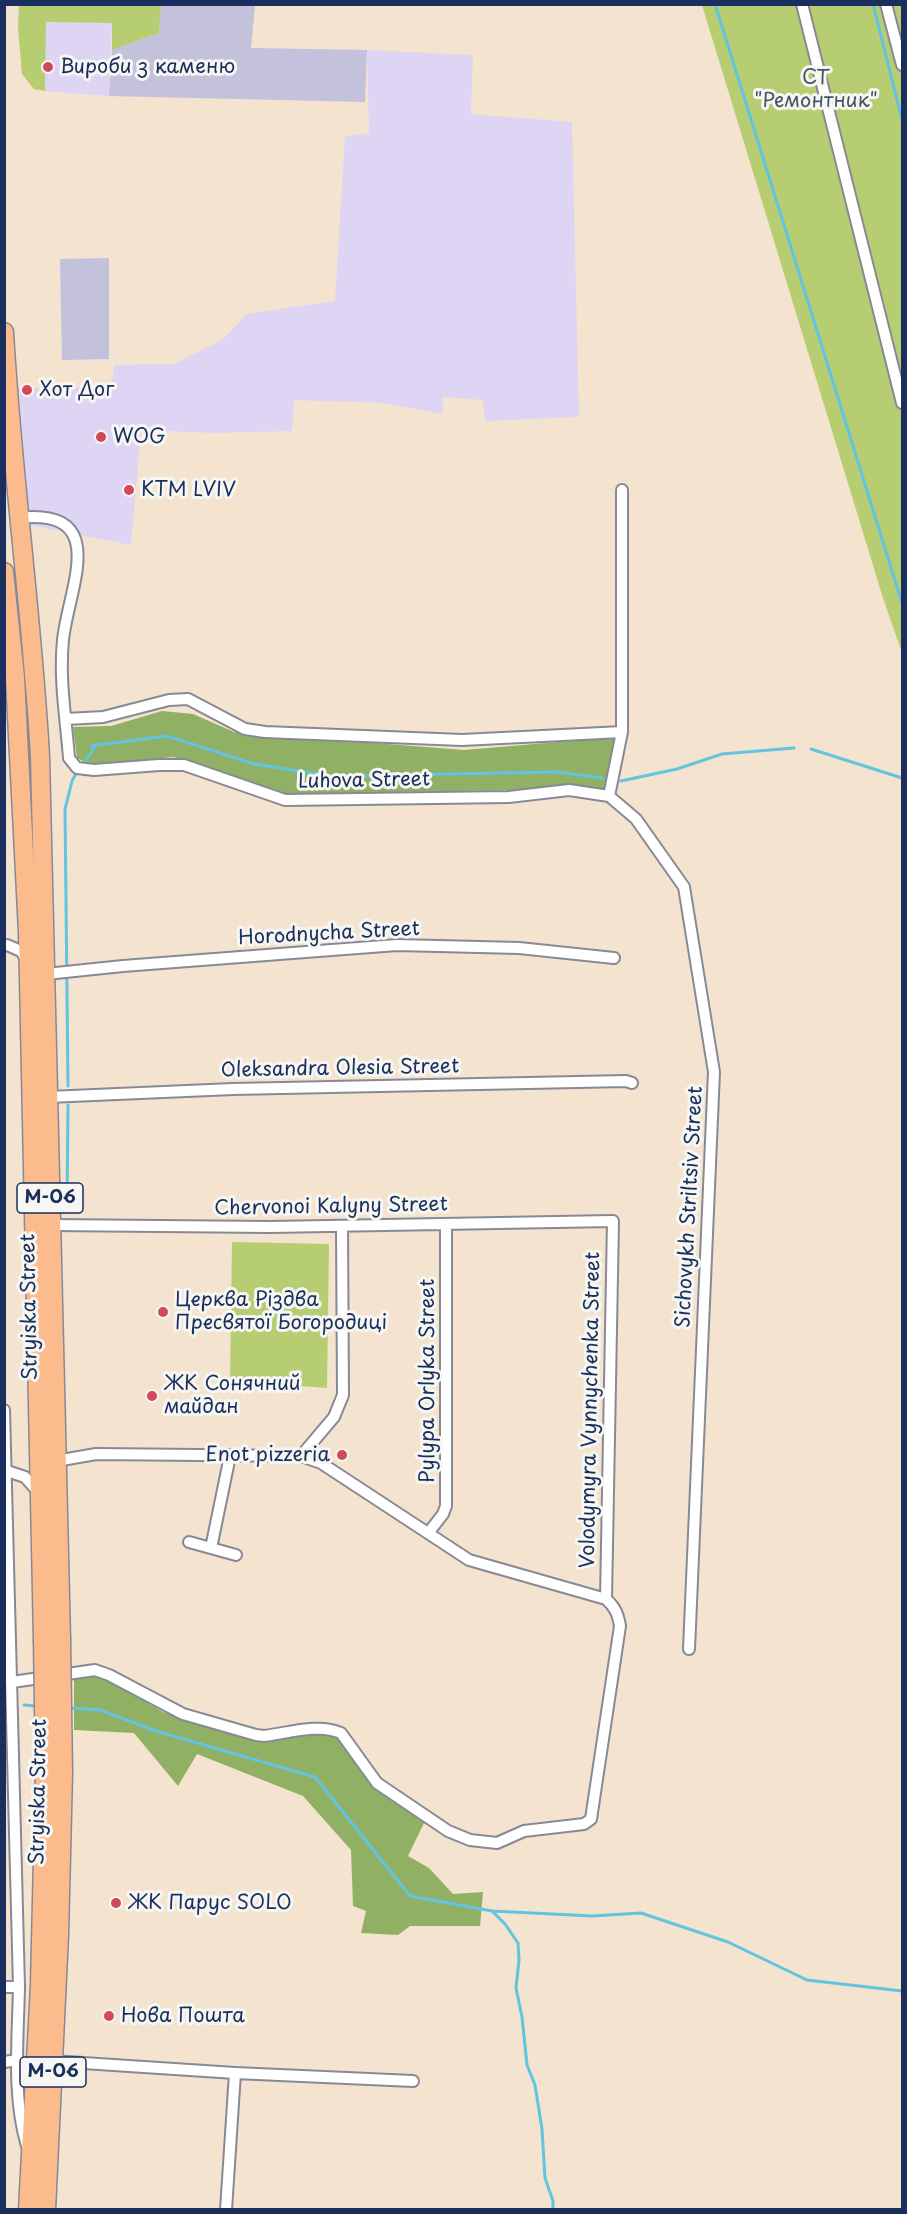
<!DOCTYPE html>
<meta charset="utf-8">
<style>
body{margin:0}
#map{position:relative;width:907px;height:2214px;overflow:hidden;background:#f4e3ce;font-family:"Playpen Sans",sans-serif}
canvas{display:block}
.frame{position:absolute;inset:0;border:6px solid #1b2f5e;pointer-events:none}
</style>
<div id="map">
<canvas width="907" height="2214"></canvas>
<div class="frame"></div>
</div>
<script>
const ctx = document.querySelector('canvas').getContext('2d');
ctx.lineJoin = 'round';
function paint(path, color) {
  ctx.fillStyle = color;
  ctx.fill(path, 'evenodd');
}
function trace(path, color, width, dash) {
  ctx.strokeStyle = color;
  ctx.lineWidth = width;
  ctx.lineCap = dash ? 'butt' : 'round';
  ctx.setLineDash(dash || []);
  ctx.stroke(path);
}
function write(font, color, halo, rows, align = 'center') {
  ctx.font = font + ' "Playpen Sans",sans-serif';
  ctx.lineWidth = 6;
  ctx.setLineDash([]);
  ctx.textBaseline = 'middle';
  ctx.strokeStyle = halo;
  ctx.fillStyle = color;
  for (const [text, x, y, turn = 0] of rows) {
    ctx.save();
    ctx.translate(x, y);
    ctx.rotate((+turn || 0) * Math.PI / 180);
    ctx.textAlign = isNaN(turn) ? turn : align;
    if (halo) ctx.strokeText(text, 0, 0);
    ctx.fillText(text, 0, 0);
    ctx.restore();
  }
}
const built = new Path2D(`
 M46,22L112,23L109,96L45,91Z
 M367,50L473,55L471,114L572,122L579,417L485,421L483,400L443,397L442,414L384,403L294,400L292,431L214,433L141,430L131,545L29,525L19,389L111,386L115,365L174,364L222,340L247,314L335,301L345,136L369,133Z`);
const industrial = new Path2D(`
 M161,5H255L251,48L367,50L365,102L109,96L112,50L159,33Z
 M109,258V359L62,360L60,259Z`);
const green = new Path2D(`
 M19,5H161L159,33L112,50V23L46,22L45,91L34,89L22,74L18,27Z
 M702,5H902V653L883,598Z
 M232,1242L329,1244L327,1388L230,1381Z`);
const forest = new Path2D(`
 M162,711L193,714L234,732L464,750L616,737L604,789L571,784L514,790L282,794L174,757L90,765L77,758L73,727L111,726Z
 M96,1673L163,1712L261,1742L319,1732L338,1735L371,1783L425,1821L408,1856L429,1868L453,1894L483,1892L480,1926H410L398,1935L361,1933L366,1911L353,1906L351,1850L303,1796L197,1754L178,1786L134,1733L74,1730V1678Z`);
const stream = new Path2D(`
 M715,4L902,603
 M873,4L902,120
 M91,746L167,736L254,764L331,776L558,772L602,778
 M811,749L902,778
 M82,766L96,745
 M621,781L677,769L722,754L794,748
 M68,1086L65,809L72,781L77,772
 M67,1202L68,1105
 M24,1705L36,1706
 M70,1708L100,1710L159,1732L315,1777L410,1896L492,1911L592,1916L641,1913L728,1942L807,1980L902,1991
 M492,1911L505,1924L518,1943L519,1960L516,1988L522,2017L527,2065L535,2085L542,2129L545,2178L553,2201V2210`);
const minor = new Path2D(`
 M802,4L902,403
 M886,4L902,65
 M18,518C112,507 68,589 63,640C59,679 66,719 69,758L77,768L94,770L159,765H184L285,800L509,797L569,790L609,796
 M66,719L103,717L169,700L188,699L245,729L265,732L462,740L622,732L609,796
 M622,732V490
 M609,796L636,819L684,887L714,1072L689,1649
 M7,945L21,951L27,961
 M46,974L123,966L397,945L519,948L614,958
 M48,1097L233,1089L626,1081L632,1083
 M50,1225L270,1227L613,1221L606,1599
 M4,1410L19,1987C18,2039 12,2096 27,2146
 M301,1456L334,1417L343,1395L342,1226
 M4,1470L25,1477L38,1492
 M429,1532L443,1514L446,1506V1224
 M189,1542L236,1555
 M211,1548L230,1456
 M12,1682L95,1670L109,1675L183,1714L256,1735L264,1736C288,1733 319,1723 341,1733L377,1783L448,1831L470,1840L497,1843L524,1831L584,1824L591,1819L620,1626C618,1614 615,1607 606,1599L469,1560L321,1463L301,1456L96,1454L56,1461
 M4,1987H19
 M53,2061L235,2073L413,2081
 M4,2062L18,2060
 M226,2210L235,2073`);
const trunk = new Path2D(`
 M4,332C12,474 32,614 40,756L61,1639
 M4,572L15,677L28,932L43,1640
 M28,2210L40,1985L45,1773
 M46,2210L59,1935L63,1773`);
const trunkBridge = new Path2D(`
 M61,1639L63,1773
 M43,1640L45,1773`);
const markers = [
 [48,67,6,"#d1495b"],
 [27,390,6,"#d1495b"],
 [101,437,6,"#d1495b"],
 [129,490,6,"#d1495b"],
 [163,1312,6,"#d1495b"],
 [152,1396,6,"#d1495b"],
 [342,1455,6,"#d1495b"],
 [116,1903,6,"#d1495b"],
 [109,2016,6,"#d1495b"]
];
const shields = [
 [50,1198,66],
 [53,2072,66]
];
const shieldNames = [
 ["М-06",50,1198],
 ["М-06",53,2072]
];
const poiNames = [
 ["Вироби з каменю",60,67],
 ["Хот Дог",39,390],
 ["WOG",113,437],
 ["KTM LVIV",141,490],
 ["Церква Різдва",175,1300],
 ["Пресвятої Богородиці",175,1323],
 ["ЖК Сонячний",164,1384],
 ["майдан",164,1407],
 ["Enot pizzeria",330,1455,"right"],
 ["ЖК Парус SOLO",128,1903],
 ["Нова Пошта",121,2016]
];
const parkNames = [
 ["СТ",816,78],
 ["\"Ремонтник\"",816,101]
];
const streetNames = [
 ["Luhova Street",364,781,-1],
 ["Horodnycha Street",329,934,-3],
 ["Oleksandra Olesia Street",340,1069,-1],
 ["Chervonoi Kalyny Street",331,1207,-1],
 ["Sichovykh Striltsiv Street",690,1207,-87],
 ["Stryiska Street",30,1307,-91],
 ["Pylypa Orlyka Street",428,1381,-90],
 ["Volodymyra Vynnychenka Street",591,1410,-89],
 ["Stryiska Street",39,1792,-89]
];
paint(built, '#ded5f5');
paint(industrial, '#c3c1db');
paint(green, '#b6cd71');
paint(forest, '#90b063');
trace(stream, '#62c4e0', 3);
trace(minor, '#888996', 14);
trace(trunk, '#888996', 21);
trace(minor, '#fff', 10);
trace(trunk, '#fbbb8c', 18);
trace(trunkBridge, '#888996', 21, []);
trace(trunkBridge, '#fbbb8c', 18);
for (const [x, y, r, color] of markers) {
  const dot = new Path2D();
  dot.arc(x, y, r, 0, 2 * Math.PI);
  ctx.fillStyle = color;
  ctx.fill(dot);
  trace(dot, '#f6f6f2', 2);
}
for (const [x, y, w] of shields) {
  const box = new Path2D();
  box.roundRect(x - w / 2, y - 15, w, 30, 4.5);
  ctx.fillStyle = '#f6f6f2';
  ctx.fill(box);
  trace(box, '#1b2f5e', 1.5);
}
write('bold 18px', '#1b2f5e', null, shieldNames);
write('20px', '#1b2f5e', '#f6f6f2', poiNames, 'left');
write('20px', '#425663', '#f6f6f2', parkNames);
write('20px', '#1b2f5e', '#f6f6f2', streetNames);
</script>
